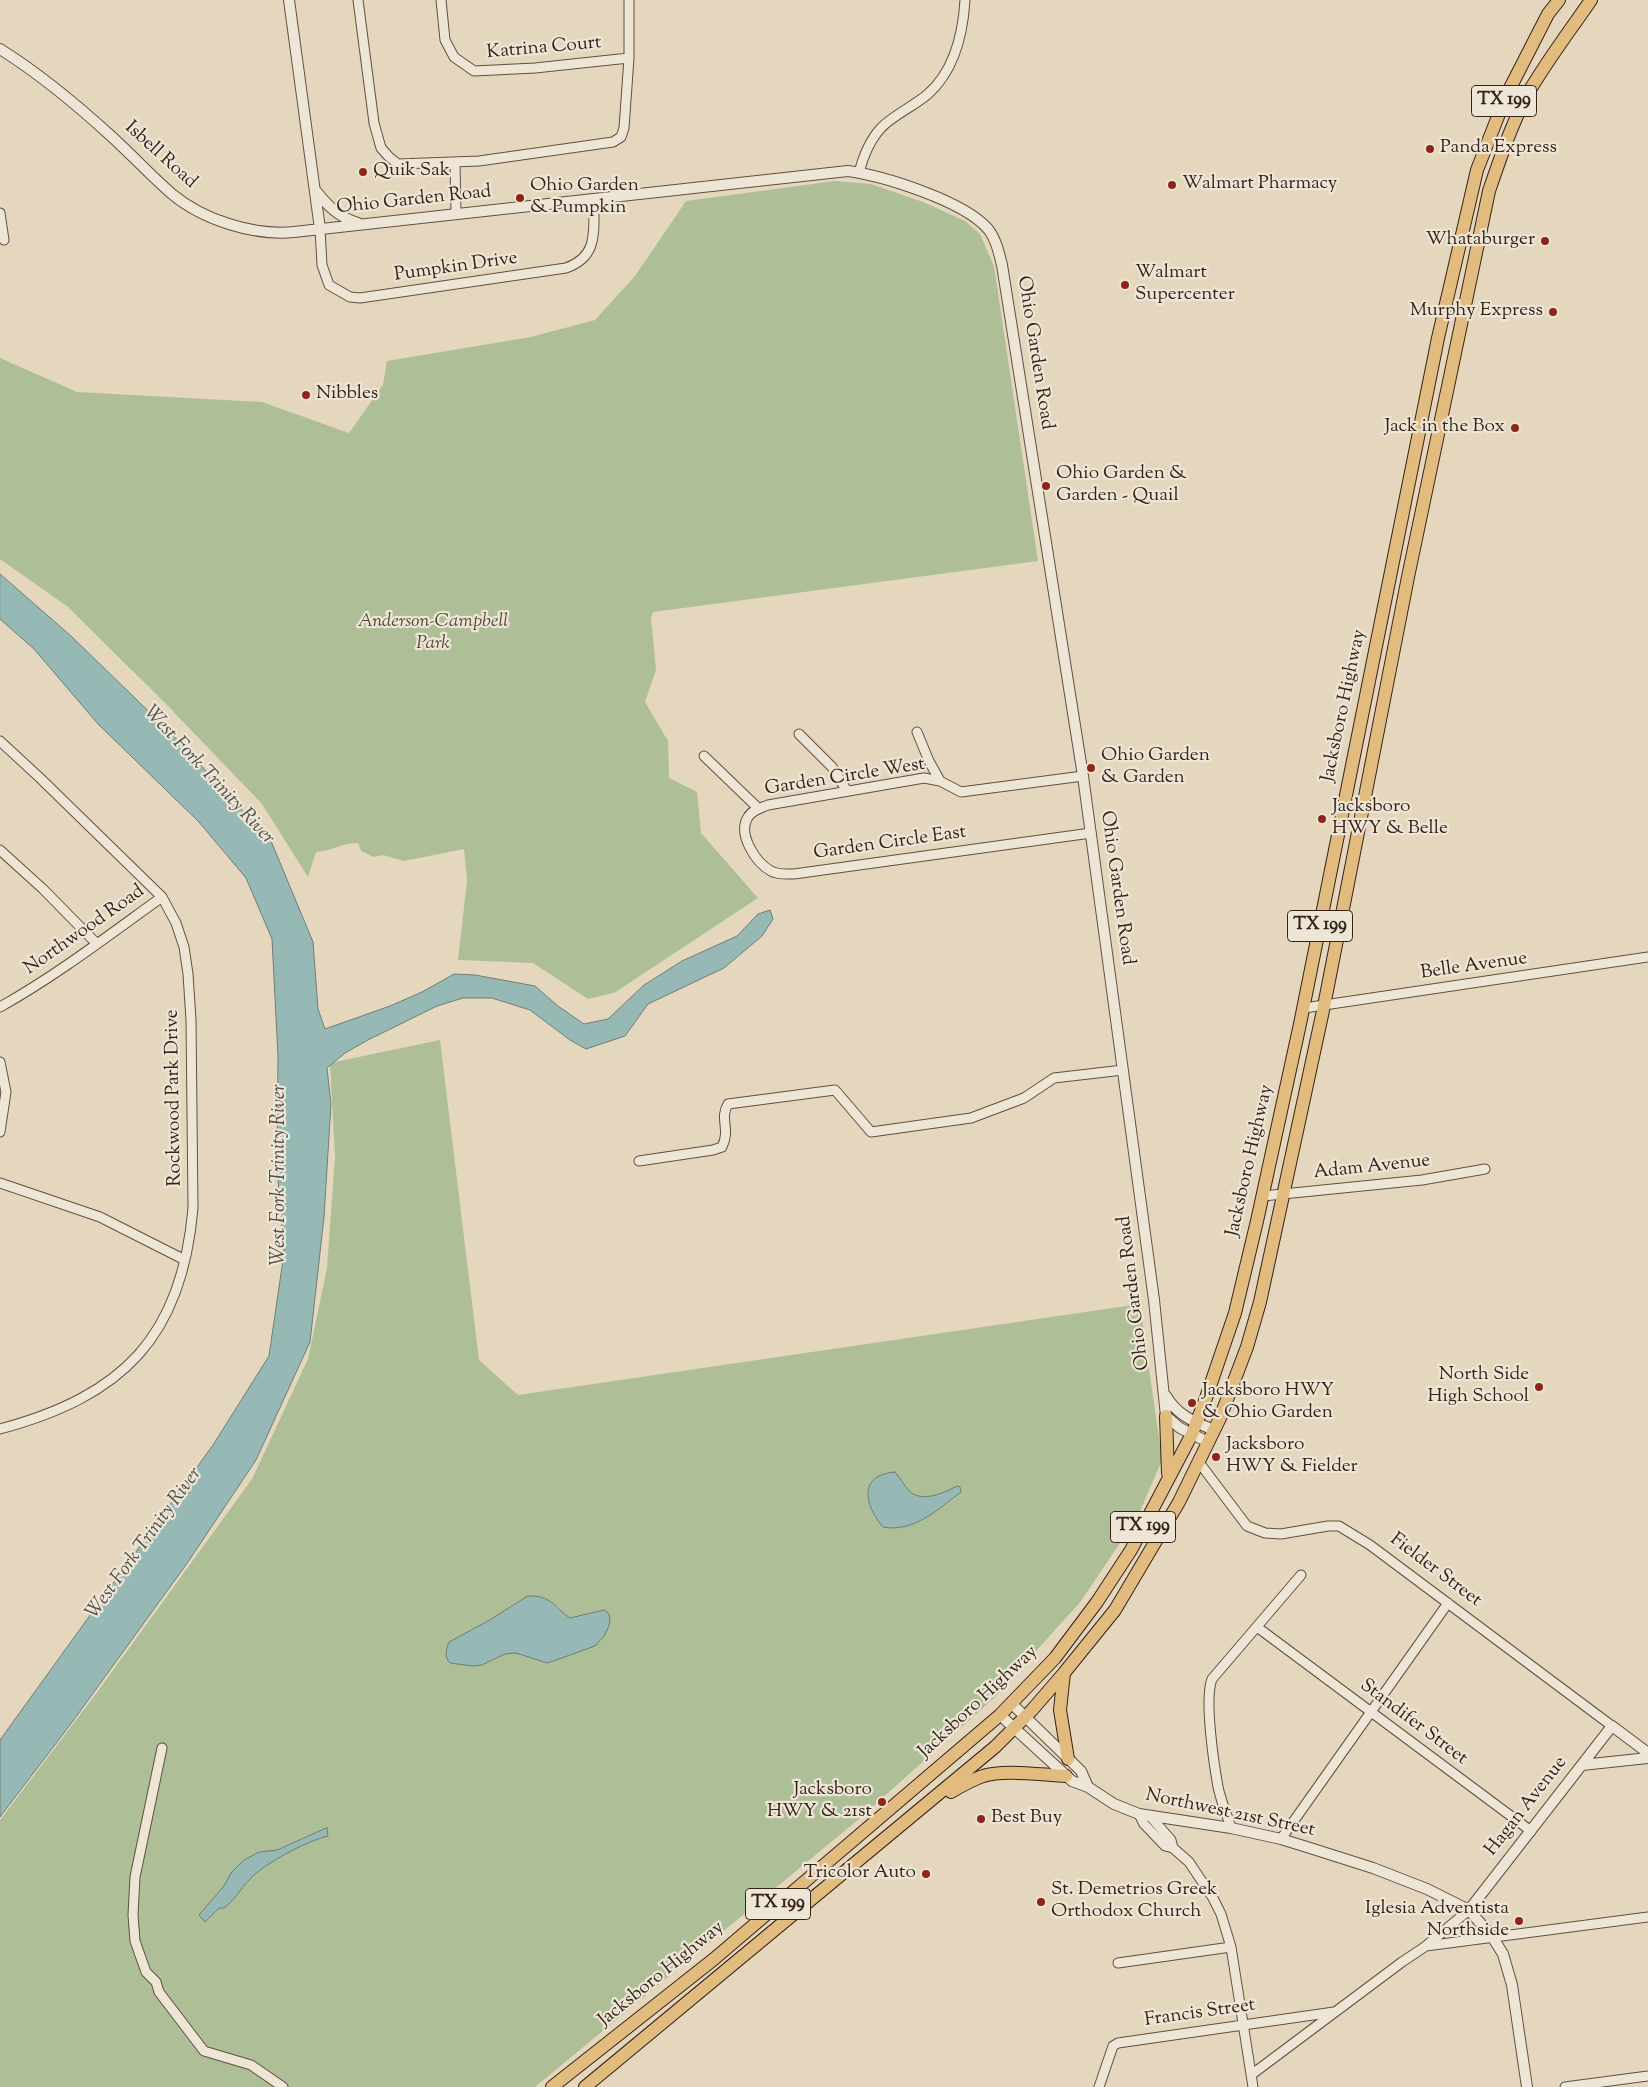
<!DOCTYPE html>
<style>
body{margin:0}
canvas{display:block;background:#e4d7be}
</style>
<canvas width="1648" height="2087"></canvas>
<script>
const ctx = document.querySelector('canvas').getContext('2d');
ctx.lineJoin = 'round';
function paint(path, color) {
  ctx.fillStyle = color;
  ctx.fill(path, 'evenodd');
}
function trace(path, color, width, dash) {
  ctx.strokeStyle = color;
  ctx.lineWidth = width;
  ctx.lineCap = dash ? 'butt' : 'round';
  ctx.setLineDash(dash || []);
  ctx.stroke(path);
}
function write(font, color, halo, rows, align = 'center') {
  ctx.font = font + ' "Sorts Mill Goudy",serif';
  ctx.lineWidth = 4.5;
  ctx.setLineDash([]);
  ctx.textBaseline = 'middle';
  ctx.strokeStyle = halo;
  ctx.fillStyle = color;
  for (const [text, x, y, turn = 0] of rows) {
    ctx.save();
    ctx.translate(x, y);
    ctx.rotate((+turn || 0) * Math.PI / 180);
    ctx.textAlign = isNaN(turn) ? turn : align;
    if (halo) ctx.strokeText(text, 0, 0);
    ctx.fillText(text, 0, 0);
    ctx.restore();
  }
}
const green = new Path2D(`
 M835,181L871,184L923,202L965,221L980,234L994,266L1038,561L653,612L651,617L656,670L645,702L668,741L669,778L697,792L701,833L758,898L614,993L588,999L533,963L458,960L467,881L464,849L404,861L383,855L374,857L361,851L358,843C341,843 333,851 316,852L308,877L262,804L167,705L68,607L0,559V358L77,392L262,402L349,433L383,385L387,361L531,337L595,320L635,276L686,201Z
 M440,1040L479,1360L518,1395L1140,1304L1162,1460L1138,1516L1081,1601L995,1697L859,1819L535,2087H0V1820L98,1691L252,1479L308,1359L327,1268L335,1157L330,1063Z`);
const water = new Path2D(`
 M0,574L71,636L169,731L271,841L313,942L318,1009L325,1029L390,1006L422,992L454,974L475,975L535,986L558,1006L584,1024L608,1019L644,985L682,961L737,936L758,914L770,910L773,919L762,936L724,968L648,1004L625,1036L586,1049L570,1040L530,1010L492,998H463L437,1006L368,1040L345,1053L327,1068L331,1104L324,1217L310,1342L256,1460L188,1562L73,1721L0,1817V1740L213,1445L269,1356L284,1253L277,1168L278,1056L272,939L246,878L199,822L98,724L34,649L0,619Z
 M895,1472C901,1478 904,1486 909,1491C922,1503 944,1493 957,1486L960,1487L961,1492C938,1509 914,1533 883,1527C865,1506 857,1475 895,1472Z
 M528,1596C552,1595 553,1607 570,1618L604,1610L609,1614L610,1622L608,1628L604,1636L595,1646L559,1659L547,1663L516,1653L505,1654L482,1665L473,1666L450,1663C444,1656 446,1650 449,1642L488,1621Z
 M327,1828L328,1836C307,1841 265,1863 250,1879C240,1889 237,1898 224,1908H219L205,1922L199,1915L224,1886L231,1873L244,1860L259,1852L277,1850Z`);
const minor = new Path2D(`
 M358,0L374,123L381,148L389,157L398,164L479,161L613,142L621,137L624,128L629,58V0
 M441,0L445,40L454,57L474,71L535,68L629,58
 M455,162L456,214
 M859,173C863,157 870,140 881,128C892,116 914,106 928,94C955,70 963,34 965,0
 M0,213L4,240
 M320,229L322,265L329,285L350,297L360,298L566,268C600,256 593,229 594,199
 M917,732L929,761L940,781
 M799,734L832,767L847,791
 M0,741L40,778L162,897L176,923L184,947L188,974L191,1020L193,1208C182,1337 123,1396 0,1429
 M704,756L759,809
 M1083,776L961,792L940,781L924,778L768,805C761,808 752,810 748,817C737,834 756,863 771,871C778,875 786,874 794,874L1091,833
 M0,850L43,889L97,944
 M0,1007C57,975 109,935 162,897
 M1304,1008L1648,957
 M0,1062L6,1092L0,1132
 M639,1161L713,1150L722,1147C731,1129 719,1119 728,1104L835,1090L871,1132L971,1118L1024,1098L1054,1078L1123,1070
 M0,1183L100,1217L185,1260
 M1263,1196L1422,1180L1485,1169
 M1198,1461L1247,1526L1265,1533L1281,1534L1328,1526H1339L1370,1545L1612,1726
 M1257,1627L1531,1831
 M162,1748L135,1877L133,1915L135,1941L146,1972L156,1982L159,1992L204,2051L251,2065L283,2087
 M1139,1814L1144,1824L1165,1846L1173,1848L1189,1862L1213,1898L1221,1914L1231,1947L1253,2087
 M1150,1816L1171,1840L1173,1848
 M1231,1828C1227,1815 1221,1801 1218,1787C1214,1764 1204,1699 1212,1679L1301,1575
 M1281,1839L1448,1603
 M1427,1945L1469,1910
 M1118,1963L1231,1947
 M1251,2075L1402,1962L1426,1946L1648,1917
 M1099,2087L1113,2046L1118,2043L1334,2012
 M1565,2087L1648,2076`);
const tertiary = new Path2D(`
 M289,0L320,229
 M0,49C40,74 76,104 111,136C132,155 151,176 172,194C203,220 254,236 294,232L848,171C884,176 964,201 988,229C996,239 999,253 1002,265L1083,776L1154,1300L1166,1416L1180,1428L1208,1442
 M315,190C328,206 338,217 358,223
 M1166,1396C1177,1415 1194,1422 1214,1430
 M1011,1703L1081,1771L1088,1787
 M1000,1715L1072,1781L1088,1787L1114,1804L1139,1814L1231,1828L1281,1839L1310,1848L1373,1868L1427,1889L1469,1910L1493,1938L1503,1954L1512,1985L1527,2087
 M1582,1765L1648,1758
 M1469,1910L1612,1726L1648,1753`);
const primary = new Path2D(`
 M1166,1416L1168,1473
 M1064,1673L1060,1710L1068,1759
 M951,1792C961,1786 972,1780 983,1776C1004,1769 1042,1775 1066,1776
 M552,2087L714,1959L1000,1715L1055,1658L1097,1602L1131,1550L1192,1434L1206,1398L1235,1313L1257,1221L1300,1024L1438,338L1477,170L1506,96L1548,14L1559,0
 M585,2087L995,1747L1032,1710L1064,1673L1115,1610L1179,1502L1220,1418L1247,1347L1260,1302L1324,1006L1408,577L1489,191C1500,159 1511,126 1527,95C1546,62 1569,32 1591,0`);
const markers = [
 [1430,149,5,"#8f2418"],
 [363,172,5,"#8f2418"],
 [1172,185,5,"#8f2418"],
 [520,198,5,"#8f2418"],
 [1545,241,5,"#8f2418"],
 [1125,285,5,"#8f2418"],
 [1553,312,5,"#8f2418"],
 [306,395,5,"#8f2418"],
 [1515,428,5,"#8f2418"],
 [1046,486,5,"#8f2418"],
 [1091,768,5,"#8f2418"],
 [1322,819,5,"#8f2418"],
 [1539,1387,5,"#8f2418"],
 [1192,1403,5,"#8f2418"],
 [1216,1457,5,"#8f2418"],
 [882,1802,5,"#8f2418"],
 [981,1819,5,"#8f2418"],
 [926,1874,5,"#8f2418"],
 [1041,1902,5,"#8f2418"],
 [1519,1921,5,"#8f2418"]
];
const shields = [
 [1504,101,65],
 [1320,926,65],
 [1143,1527,65],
 [778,1904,65]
];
const shieldNames = [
 ["TX 199",1504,101],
 ["TX 199",1320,926],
 ["TX 199",1143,1527],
 ["TX 199",778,1904]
];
const streetNames = [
 ["Katrina Court",544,49,-5],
 ["Isbell Road",160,156,42],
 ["Ohio Garden Road",414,201,-6],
 ["Pumpkin Drive",456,268,-8],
 ["Ohio Garden Road",1034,353,81],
 ["Jacksboro Highway",1345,706,-78],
 ["Garden Circle West",845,778,-9],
 ["Garden Circle East",890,844,-8],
 ["Ohio Garden Road",1116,888,82],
 ["Northwood Road",85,931,-35],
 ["Belle Avenue",1474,967,-8],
 ["Rockwood Park Drive",175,1098,-91],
 ["Jacksboro Highway",1251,1161,-77],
 ["Adam Avenue",1372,1168,-6],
 ["Ohio Garden Road",1135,1293,-97],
 ["Fielder Street",1435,1571,37],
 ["Jacksboro Highway",979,1703,-43],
 ["Standifer Street",1413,1723,37],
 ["Hagan Avenue",1527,1807,-52],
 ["Northwest 21st Street",1230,1814,12],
 ["Jacksboro Highway",662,1975,-39],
 ["Francis Street",1200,2014,-8]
];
const poiNames = [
 ["Panda Express",1440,149],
 ["Quik Sak",373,172],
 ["Walmart Pharmacy",1182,185],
 ["Ohio Garden",530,187],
 ["& Pumpkin",530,209],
 ["Whataburger",1535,241,"right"],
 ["Walmart",1135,274],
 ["Supercenter",1135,296],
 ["Murphy Express",1543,312,"right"],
 ["Nibbles",316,395],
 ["Jack in the Box",1505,428,"right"],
 ["Ohio Garden &",1056,475],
 ["Garden - Quail",1056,497],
 ["Ohio Garden",1101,757],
 ["& Garden",1101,779],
 ["Jacksboro",1332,808],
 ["HWY & Belle",1332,830],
 ["North Side",1529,1376,"right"],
 ["High School",1529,1398,"right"],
 ["Jacksboro HWY",1202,1392],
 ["& Ohio Garden",1202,1414],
 ["Jacksboro",1226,1446],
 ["HWY & Fielder",1226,1468],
 ["Jacksboro",872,1791,"right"],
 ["HWY & 21st",872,1813,"right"],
 ["Best Buy",991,1819],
 ["Tricolor Auto",916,1874,"right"],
 ["St. Demetrios Greek",1051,1891],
 ["Orthodox Church",1051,1913],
 ["Iglesia Adventista",1509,1910,"right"],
 ["Northside",1509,1932,"right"]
];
const parkNames = [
 ["Anderson-Campbell",433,623],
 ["Park",433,645]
];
const waterNames = [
 ["West Fork Trinity River",208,776,47],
 ["West Fork Trinity River",281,1175,-90],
 ["West Fork Trinity River",145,1544,-54]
];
paint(green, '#aebf97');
paint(water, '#96b9b6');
trace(water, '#707d77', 1);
trace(minor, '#624f42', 11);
trace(tertiary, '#624f42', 12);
trace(primary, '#362218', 14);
trace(minor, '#ede5d5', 9);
trace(tertiary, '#ede5d5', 10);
trace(primary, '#e2bc7f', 12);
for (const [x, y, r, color] of markers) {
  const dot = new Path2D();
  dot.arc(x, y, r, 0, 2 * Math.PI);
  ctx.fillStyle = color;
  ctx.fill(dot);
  trace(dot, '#ede5d5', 2);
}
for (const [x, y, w] of shields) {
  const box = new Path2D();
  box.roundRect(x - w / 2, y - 15.5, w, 31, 4);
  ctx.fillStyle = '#ede5d5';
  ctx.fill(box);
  trace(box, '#362218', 1);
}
write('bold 18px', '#362218', null, shieldNames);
write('19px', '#362218', '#ede5d5', streetNames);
write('19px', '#362218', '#ede5d5', poiNames, 'left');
write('italic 19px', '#544938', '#ede5d5', parkNames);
write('italic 20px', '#534f47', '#ede5d5', waterNames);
</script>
